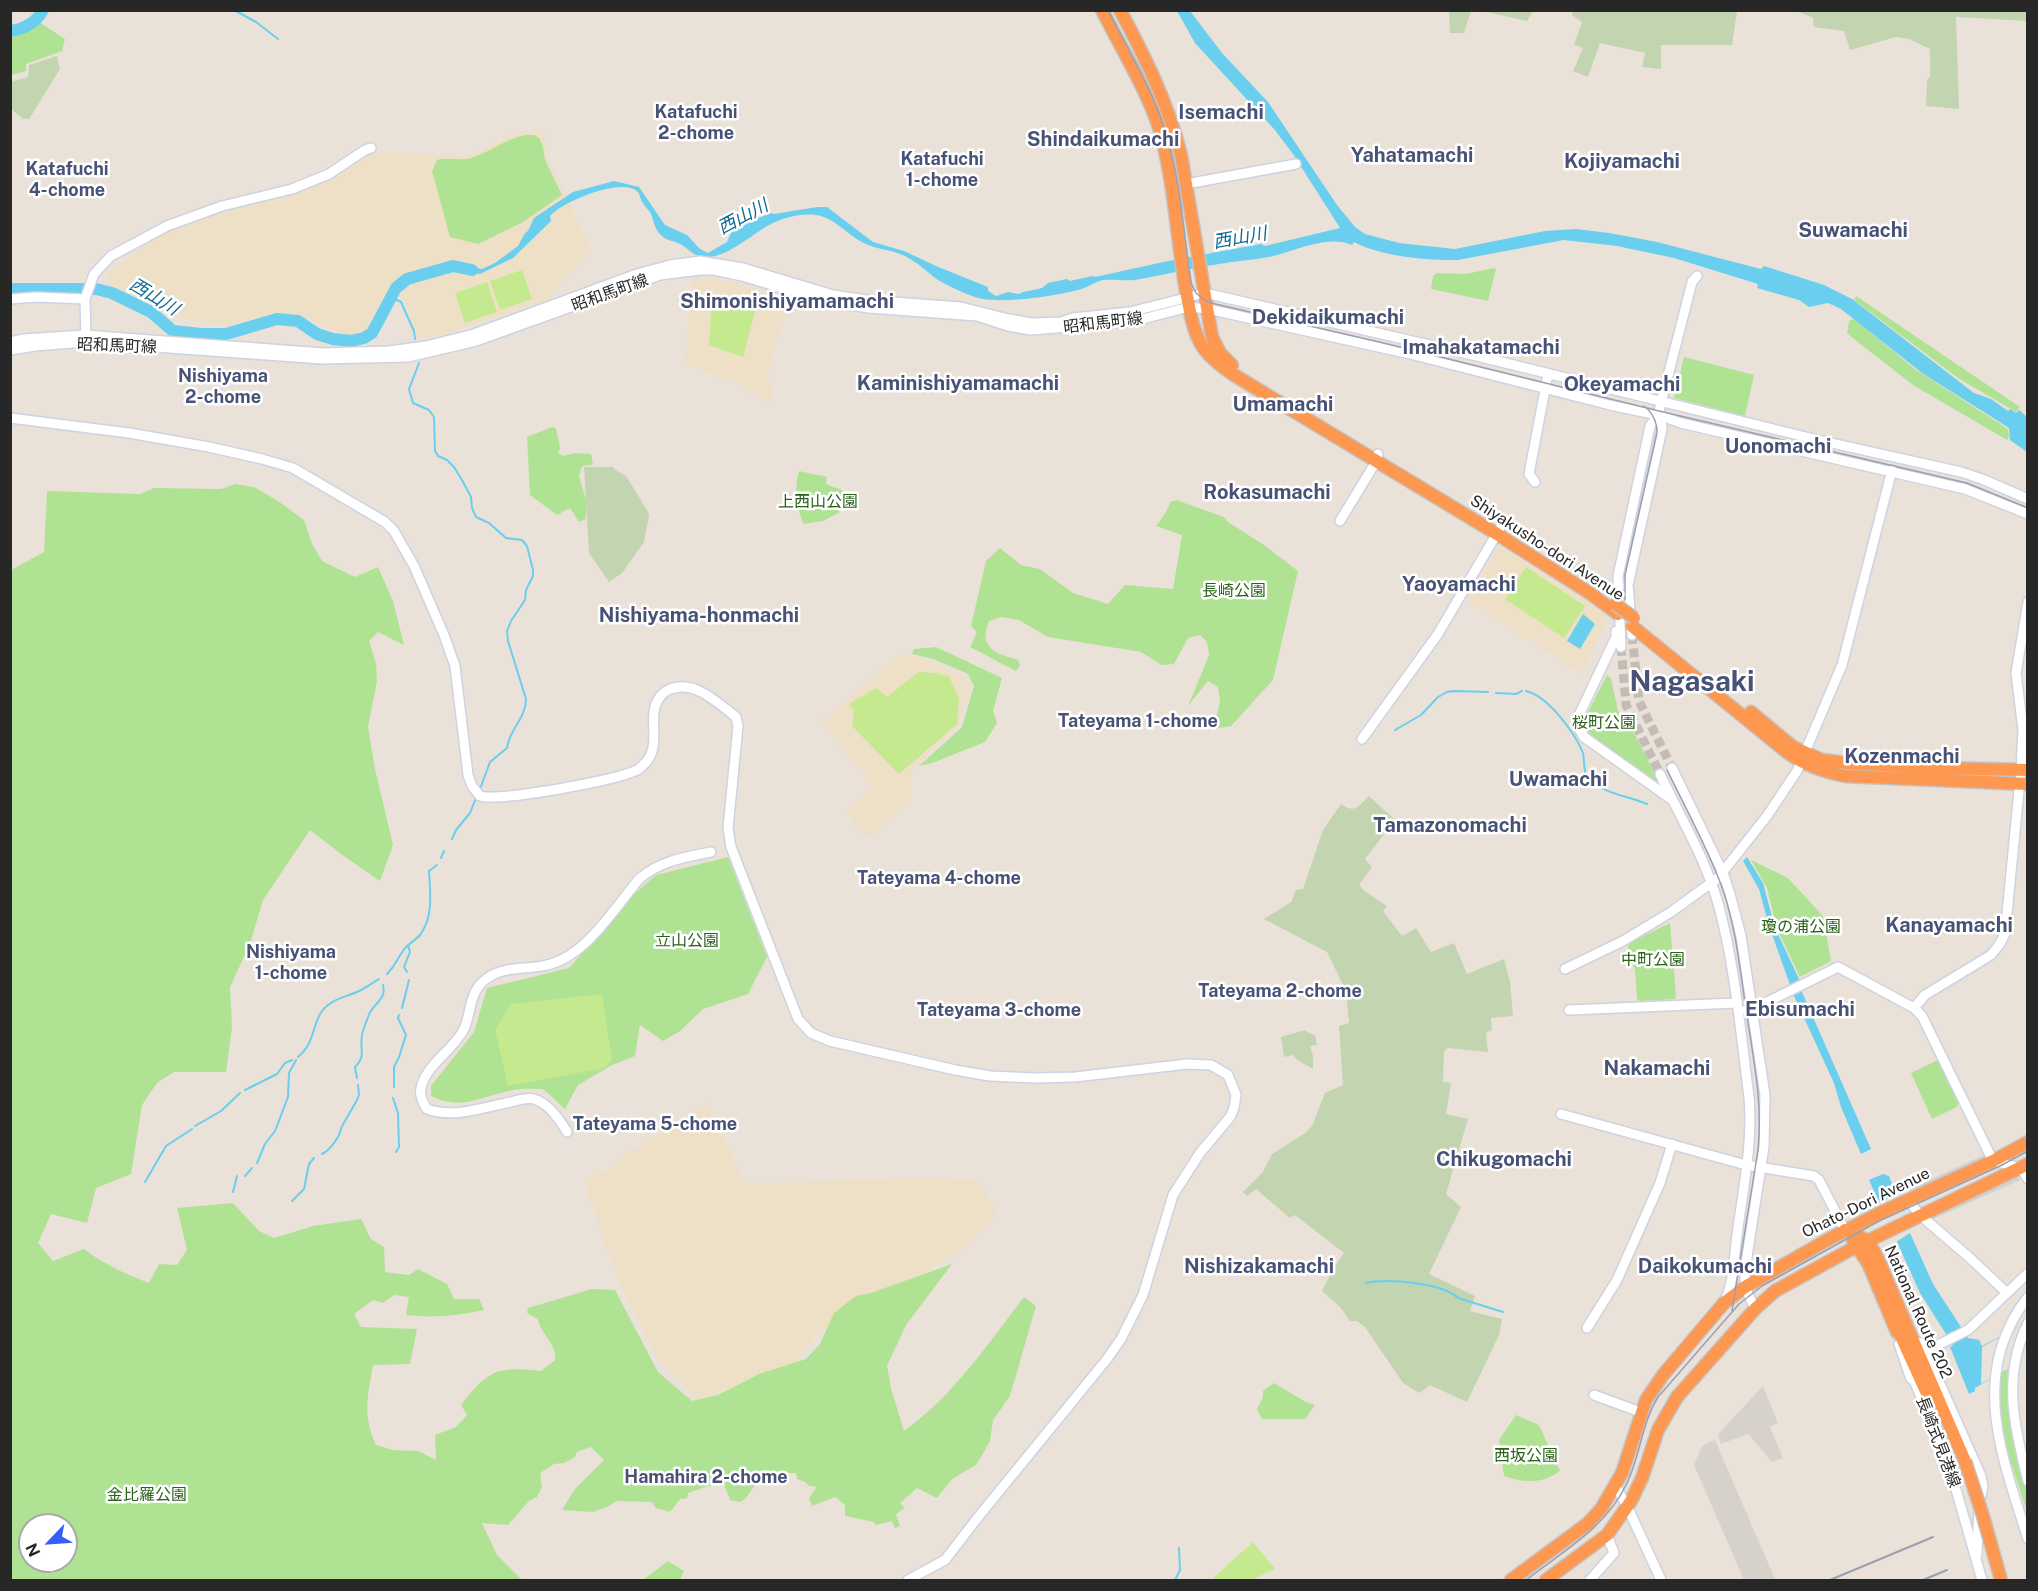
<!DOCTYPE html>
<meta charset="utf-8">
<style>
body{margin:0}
#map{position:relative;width:2038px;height:1591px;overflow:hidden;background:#eae2d8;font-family:"Public Sans",sans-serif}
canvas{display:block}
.frame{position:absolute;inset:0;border:12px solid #272727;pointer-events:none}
.north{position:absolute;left:18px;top:1513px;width:60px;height:60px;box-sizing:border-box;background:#fff;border:2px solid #a9a9a9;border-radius:50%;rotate:245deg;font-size:16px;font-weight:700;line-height:24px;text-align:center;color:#272727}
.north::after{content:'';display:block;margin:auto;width:21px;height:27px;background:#365ffa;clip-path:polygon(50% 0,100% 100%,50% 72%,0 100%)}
</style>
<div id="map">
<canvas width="2038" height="1591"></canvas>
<div class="frame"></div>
<div class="north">N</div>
</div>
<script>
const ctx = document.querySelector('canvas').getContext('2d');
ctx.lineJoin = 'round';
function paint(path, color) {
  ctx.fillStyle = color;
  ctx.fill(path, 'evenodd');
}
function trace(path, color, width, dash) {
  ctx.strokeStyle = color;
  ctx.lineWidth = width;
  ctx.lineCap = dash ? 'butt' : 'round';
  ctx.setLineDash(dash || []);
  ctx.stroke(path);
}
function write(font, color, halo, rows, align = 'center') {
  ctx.font = font + ' "Public Sans","Noto Sans JP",sans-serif';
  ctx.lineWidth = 5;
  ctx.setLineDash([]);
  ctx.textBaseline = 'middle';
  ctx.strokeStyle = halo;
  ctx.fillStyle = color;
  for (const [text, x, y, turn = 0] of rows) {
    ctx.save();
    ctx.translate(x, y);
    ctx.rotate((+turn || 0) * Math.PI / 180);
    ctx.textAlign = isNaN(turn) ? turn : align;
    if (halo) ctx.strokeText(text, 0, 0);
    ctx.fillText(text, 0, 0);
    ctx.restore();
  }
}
const education = new Path2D(`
 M528,131H536L544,135L547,157L592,251L567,274L547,301L433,337L419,339L396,282L368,328L352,336H344L308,318L283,314L225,325L175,318L111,284L107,273L165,231L227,211L296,193L342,172L366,155L376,152L468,156L514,134Z
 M715,278L789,301L766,378L774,382L770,401L761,398L736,383L685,364L692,285L695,279Z
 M1499,546L1580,595L1606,615L1607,624L1580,673L1467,600Z
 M901,653L931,661L972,683L959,726L912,769L911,801L868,837L856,826L845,812L873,787L824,726L823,720Z
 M708,1103L745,1184L902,1178L978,1179L996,1213L966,1249L820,1330L791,1368L726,1392L696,1400L659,1360L626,1296L601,1233L584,1180L611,1168L630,1152Z`);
const green = new Path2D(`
 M39,22L65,39L62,51L26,64V71L11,75V34L30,29Z
 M525,135H534L539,138L543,147L545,160L562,195L523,222L478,244L450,237L432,171L437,160C449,157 461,161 471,158C490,152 505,139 525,135Z
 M1494,268L1496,269L1488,301L1431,289L1433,276L1437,273L1466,274Z
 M1856,296L2020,407L2016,412L1958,378L1854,300Z
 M1854,319L1915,369L2008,429L2009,437L2007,440L1913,385L1854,339L1847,333L1849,321Z
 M1684,357L1754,375L1745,416L1674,398Z
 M552,427L556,428L560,448L558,453L563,456L575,453L591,454L593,465L582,466L579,476L586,500V519L579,522L570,508L557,515L530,495L527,437Z
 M799,471L827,477L826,484L842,490L840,512L823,521L803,524C798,506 793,490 799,471Z
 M236,484L254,487L278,501L304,520L312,544L322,561L355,577L378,567L393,601L404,645L378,632L369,641L376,663L377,681L368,727L375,769L393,845L380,881L345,857L310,830L263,900L250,944L230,987L232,1027L226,1072H174L157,1083L142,1105L131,1174L96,1188L87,1223L51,1214L38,1243L53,1261L84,1249C104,1264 125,1274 149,1283L159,1264L177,1265L187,1250L177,1208L233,1203L259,1231L274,1238L313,1226L361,1219L371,1239L384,1247L385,1272L409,1275L418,1269L447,1284L454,1299H479L484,1310C457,1316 433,1318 406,1315L409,1297L394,1295L383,1303L373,1300L354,1314L361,1327L417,1329L410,1364L373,1365C368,1397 362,1413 376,1445L393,1450L418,1451L436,1460L435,1435L456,1427L467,1415L461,1405C488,1370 497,1366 541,1371L555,1360C557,1343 540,1334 538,1319L527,1313L528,1308L592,1289L615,1290L658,1372L692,1401L718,1395L759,1374L806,1359L820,1344L834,1313L856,1296L871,1293L952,1264L906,1325L887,1366L891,1388L904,1431C953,1396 988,1344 1024,1297L1036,1306L1010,1396L993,1420L990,1441L984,1452L976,1465L952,1479L937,1498L917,1488L900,1503L905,1508L896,1514L900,1526L895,1528L892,1521L876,1525L874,1522L845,1516V1505L835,1497L812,1506L809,1498L817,1487L809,1486L805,1482L797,1479L796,1473H778L756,1484L745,1499L740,1502L730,1500L723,1481L688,1493L687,1498L680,1499L670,1512L656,1508L652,1502L617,1501L607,1507L593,1512L562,1510L574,1490L604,1460L591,1447L577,1452L575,1457L564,1463L554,1464L540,1473L542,1487L537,1497L529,1501L508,1525L482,1523L497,1555L522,1580H11V570L44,552L47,491L140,494L154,488L221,489ZM30,1525H66V1561H30Z
 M1176,500L1224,517L1228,522L1264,545L1298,571L1273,680L1231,726L1214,729L1220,701L1218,687L1208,681L1188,706L1209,655L1207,642L1200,635L1188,638L1174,664L1161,665L1141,652L1048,637L1019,620L1001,617L989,621C978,649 996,653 1018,660L1020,666L1016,671L970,647L977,632L971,626L986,561L1000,548L1021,565L1040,569L1073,593L1108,604L1125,585L1173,589L1182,535L1156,526L1165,514L1171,501H1175Z
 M936,647L1002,678L993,711L997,723L985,742L932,763L919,766L962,727L974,686L968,674L933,659L912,654L914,649Z
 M1607,675L1611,678L1621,724L1633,731L1668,800L1587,731L1584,720Z
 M728,857L767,957L748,994L703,1009L680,1031L663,1041L640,1025L635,1056L612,1065L578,1085L565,1109L543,1089C532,1089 520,1088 509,1091C480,1097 461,1111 431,1096V1086L474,1032L487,988L569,968L633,895L656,875Z
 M1751,860L1788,878L1823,916L1831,961L1800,977L1777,929L1767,888Z
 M1670,923L1676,996L1675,999L1640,1001L1637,999L1635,971L1628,947L1629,943Z
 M1938,1060L1958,1102L1957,1107L1932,1119L1911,1073Z
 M2008,1369L2009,1417L2017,1461L2027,1487V1512L2002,1435L1999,1419L1997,1375Z
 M1274,1383L1306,1402L1315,1405L1305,1419H1262L1257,1409L1263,1397V1391Z
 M1516,1415L1539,1425L1560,1471C1543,1484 1524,1483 1504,1476L1499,1440Z
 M668,1561L684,1571L680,1580H643Z`);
const cemetery = new Path2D(`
 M1573,10H1737V11L1732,45H1661V69L1642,67L1645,53L1600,43L1588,77L1573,71L1583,48L1574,45L1582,22L1572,15Z
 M2027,10V21L1956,17L1959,109L1926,106L1927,80L1930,77V49L1909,39L1896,37L1850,50L1844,31L1814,27L1813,18L1797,11Z
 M1449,11H1471L1464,33H1450Z
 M1482,11H1533L1527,21Z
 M57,56L60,69L29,119H23L11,109V82L28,77L29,65Z
 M584,467H613L615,470L626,476L648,512L649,516L644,542L622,573L609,582L589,553Z
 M1369,796L1395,820L1365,859L1372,867L1359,885L1366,892L1387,906L1383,911L1402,936L1416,928L1431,952L1454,943L1467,974L1504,959L1510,982L1513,1016L1491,1018L1492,1030L1486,1033L1488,1052L1447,1048L1444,1052L1443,1082L1451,1083L1446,1114L1468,1119L1446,1194L1461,1207L1429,1274L1475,1296L1470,1311L1502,1319L1499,1335L1467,1402L1430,1385L1419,1393L1403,1383L1365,1327L1357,1321H1350L1341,1308L1322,1291L1333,1269L1344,1253L1295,1215L1290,1218L1256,1189L1247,1196L1243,1192L1263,1172L1272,1154L1305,1133L1312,1126L1325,1093L1343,1085L1339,1026L1349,1023L1346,991L1327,952L1264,919L1291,902L1296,890L1303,889L1323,830L1341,804C1356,814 1357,807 1369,796Z
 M1305,1030L1309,1033L1315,1035L1317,1045L1310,1046L1313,1056V1069L1296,1059L1293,1055L1284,1057L1281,1037Z`);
const pitch = new Path2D(`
 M522,270L532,299L500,310L490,281Z
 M487,282L497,312L465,323L455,293Z
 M712,302L755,311L743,357L709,345Z
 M1526,567L1585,606L1564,638L1505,599Z
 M919,672L937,673L949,677L959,699L957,724L899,774L852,726L854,710L849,704L876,688L887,697Z
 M602,994L612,1060L605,1068L508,1086L495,1030L511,1004Z
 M1253,1542L1275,1569L1251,1580H1211Z`);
const plaza = new Path2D(`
 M1984,1155V1159L1911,1193L1907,1190Z
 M2016,1176L2020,1180L1933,1219V1216Z
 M1763,1386L1778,1423L1770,1427L1783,1458L1772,1462L1748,1434L1721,1444L1718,1434Z
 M1715,1440L1775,1579L1772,1580H1744L1694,1465L1702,1446Z`);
const water = new Path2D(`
 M1177,11H1190L1222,53L1268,102L1337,205L1355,227L1365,234L1399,243L1455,249L1545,231L1576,229L1609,233L1657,242L1761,269L1764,266L1824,285L1852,299L1974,393L1991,399L2008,411L2010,409L2016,413L2019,410L2027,417V452L2010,440L2009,428L1922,373L1841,309L1828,303L1809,307L1799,300L1757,288L1758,284L1674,258L1617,246L1564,240L1458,260C1429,261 1380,256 1354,242L1352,245C1328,234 1293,252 1269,257C1252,260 1236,261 1219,264C1191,268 1163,275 1135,280C1125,281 1114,279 1103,280C1094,282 1087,288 1078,290C1055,296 998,305 975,297C963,293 949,286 938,280C927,272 917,262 905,256C891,249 875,250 862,242C847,234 833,217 816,215C797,213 779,219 764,228C746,239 721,262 699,256C692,254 686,247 680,244C675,241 668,241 663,237C655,231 654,222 651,214C649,210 645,207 643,203C640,199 640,194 637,191C621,177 561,202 550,216L551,221L513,258L480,274L458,270L457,264L482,269L495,263L518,246L525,233L528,231L534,218L573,192L614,181L639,187L665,225L687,235L700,249L708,253L727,242L733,228L771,213L774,214L817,207H827L873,242L904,251L936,266L988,287V291L996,296L1008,292L1019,294L1023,292L1042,288L1048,283L1067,279L1070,281L1092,276L1095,277L1168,261L1261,244L1265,246L1340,228L1293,154L1274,129L1195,43Z
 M1583,614L1595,624L1580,649L1567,641Z
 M1747,857L1763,883L1775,928L1799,979L1802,992L1871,1149L1861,1154L1841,1107L1834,1083L1794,996L1769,926L1759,889L1743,861Z
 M1883,1174L1889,1176L1910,1233L1933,1284L1968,1338L1979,1340L1982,1346L2027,1322V1358L1975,1388V1391L1969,1394L1950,1347L1953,1345L1920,1293L1869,1180Z`);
const pier = new Path2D(`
 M1896,1194L1910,1233L1896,1242L1879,1203Z
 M2027,1322V1358L1981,1384L1982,1347Z`);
const stream = new Path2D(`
 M234,10L256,22L278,39
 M391,297L401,302L414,331L415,339
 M419,363L409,389L413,403L429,410L434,417L435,451L438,456L447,460L454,467L462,480L471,497L472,508L476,517L489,523L506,538L522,540L527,546L533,570V576L526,590L525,600L511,621L507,631L508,641L526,699C526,719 509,729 507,748L490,762L480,789
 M1526,691C1548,696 1575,733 1583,753C1584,757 1584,770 1586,776C1609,797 1621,793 1647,804
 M1496,693L1516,694L1522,691
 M1395,730L1421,715L1438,697L1447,692L1454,691L1488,692
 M452,839L456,830L470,813L476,798
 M441,858L444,851
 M407,972L404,967L410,952L408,945
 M387,974C396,965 396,960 403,951C407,944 415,941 420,935C434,916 430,893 429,871L437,865
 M402,1008L409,980
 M298,1057C315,1043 312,1025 322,1011C331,999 346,997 359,991C366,988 372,983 379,979
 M357,1078L355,1067C367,1055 359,1049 362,1035C363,1029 366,1023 368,1017C372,1003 387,1001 383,985
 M394,1087V1067L399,1057L406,1035L398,1018L399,1015
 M245,1090L277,1074L285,1063L292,1060
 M393,1098L398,1113L399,1147L396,1152
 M195,1126L221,1111L240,1093
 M322,1154C330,1150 340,1137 341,1128L357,1100L359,1095L358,1085
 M257,1163L265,1144L275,1131L288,1097L289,1073L296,1060
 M245,1176L252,1168
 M145,1182L166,1146L192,1129
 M233,1192L237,1176
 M292,1201L304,1189L309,1164L314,1158
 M1366,1283C1387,1278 1443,1283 1458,1298L1503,1312
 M1175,1580L1180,1570L1179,1548`);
const river = new Path2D(`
 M10,31C24,29 36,23 43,10
 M10,289H96L112,293L151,312L173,331L201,334H226L277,319L298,321L317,334L333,339L351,341L364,338L372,333L396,288L407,279L453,266L472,270`);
const secondaryTunnel = new Path2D(`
 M1632,635L1639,701L1672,768
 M1621,647L1626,705L1660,774`);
const secondary = new Path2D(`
 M1186,184L1296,164
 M10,299L36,297L85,299
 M86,340L85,299L94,274L111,256L167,226L222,206L292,189L329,174L365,150L371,148
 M10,342L24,339L85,335L323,353L389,351L426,346L474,334L637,274L670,265L700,261L743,268L833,295L866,300L961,307L1009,319L1031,323L1061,322L1073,318L1130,312L1205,293L1481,357L1818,440L1961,472L1982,479L2028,499
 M10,350L35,346L86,342L322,359L408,357L476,341L660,275L700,270H714L742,276L808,296L833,302L869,308L977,316L1008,326L1031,330L1131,322L1189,307L1208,309L1410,354L1610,405L1658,415L1681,423L1965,489L2028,514
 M10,418L129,433L209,447L262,459L293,468L385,522L394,531L414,566L444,635L455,666L468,775L472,786L480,796C499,802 618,780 637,770C641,768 644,764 647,761C658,747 652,729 654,712C655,703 660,694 668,690C693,678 718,703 736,717L738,726L728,828L731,847L798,1019L811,1033L830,1041L955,1070L990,1076L1036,1078L1075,1077L1187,1064L1211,1065L1228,1075L1236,1095L1234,1108L1230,1117L1200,1153L1173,1195L1143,1295L1121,1339L1107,1359L979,1516L945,1560L908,1580
 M1535,482L1529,474L1548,374
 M1340,521L1377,460L1378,454
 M1616,631V637L1580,713C1576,724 1578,728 1584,737L1671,799
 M1632,635L1628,585L1662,429L1661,420L1658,415
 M1621,647L1618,576L1650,426L1658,415L1692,282L1697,276
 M1362,739L1438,634L1500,528
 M1672,768L1723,873L1730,894L1741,936L1765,1095L1764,1147L1745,1269V1287L1755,1309
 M1660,774C1680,817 1707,861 1719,907C1735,966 1741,1036 1749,1097C1753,1143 1743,1189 1737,1235C1734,1256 1734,1283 1724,1303
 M1565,969L1623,941L1671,912L1718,878L1767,816L1797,771L1842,665L1892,470
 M1914,1008L1925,995L1991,955L1999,945L2005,934L2021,770L2023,730L2016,673L2028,602
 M1569,1010L1736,1003
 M1746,1010L1759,1006L1838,967L1914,1008L1922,1016L1993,1161L2021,1168L2028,1179
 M1561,1114L1746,1165L1814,1176L1819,1180L1845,1230
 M567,1132C560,1120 548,1103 534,1099C527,1097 518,1100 511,1102C484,1107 454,1119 427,1109C423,1103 419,1096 421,1088C426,1064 453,1051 464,1029C472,1012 468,990 489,977C505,966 528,970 547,965C586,956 614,909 639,879C660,861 685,857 711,852
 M1908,1200L1920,1215L1970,1258L2007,1293
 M2028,1297C1968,1373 2002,1457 2028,1539
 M2028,1323C2002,1375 2014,1427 2028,1481
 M1587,1328L1617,1280L1660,1183L1672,1144
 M1899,1344L1911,1379L1913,1378L1949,1465L1982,1580
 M1916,1345L1920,1343L1925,1350L1981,1476L1983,1487L1979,1504L1977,1554
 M1922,1353L1968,1330L2028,1273
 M1594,1395L1643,1413
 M1616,1487L1627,1506L1661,1580
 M1590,1580L1614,1553L1607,1535`);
const highway = new Path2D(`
 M1102,10C1121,48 1150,95 1161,134C1175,187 1177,243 1187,296C1190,312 1193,330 1201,344C1208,357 1222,367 1234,375L1497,534L1591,594L1618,614
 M1120,10C1146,59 1167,101 1181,155L1212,337L1220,353L1232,365
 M1632,626L1788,753C1806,766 1824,772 1845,776L2028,784
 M1751,712L1793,747L1822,760L1846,763L1934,768L2028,770
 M1845,1230L1868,1241L1878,1259L1965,1461
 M1853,1241L1868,1263L1897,1332H1899L1930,1400
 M1511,1580L1587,1524L1601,1509L1622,1473L1646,1400L1663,1375L1724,1303L1745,1287L1829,1239L1880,1213L1993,1161L2028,1142
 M1546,1580L1607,1535L1631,1501L1642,1478L1658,1430L1677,1397L1755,1309L1775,1291L1857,1246L2028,1164`);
const tram = new Path2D(`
 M1108,10C1129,53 1156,95 1168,141C1181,186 1184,236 1191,283L1196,293L1207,302L1379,342L1659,411L1967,483L2028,508
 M1625,600V575L1657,433C1657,421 1653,413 1644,406
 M1667,770C1686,809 1708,848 1723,890C1736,928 1740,970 1746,1010C1753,1057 1763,1103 1758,1150L1732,1311
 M1526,1580C1562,1552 1607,1527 1627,1483C1640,1456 1642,1423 1658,1397L1739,1304L1762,1286L1879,1221L2000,1166L2028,1151`);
const rail = new Path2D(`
 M1830,1580L1933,1537
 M1923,1580L1947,1570`);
const highwayBridge = new Path2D(`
 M1615,604L1634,618
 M1965,1461L1983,1516L2001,1580`);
const streetNames = [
 ["昭和馬町線",610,293,-20],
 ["昭和馬町線",1103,323,-7],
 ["昭和馬町線",117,346,2],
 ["Shiyakusho-dori Avenue",1547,548,33],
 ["Ohato-Dori Avenue",1866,1203,-26],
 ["National Route 202",1918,1312,66],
 ["長崎式見港線",1938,1442,69]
];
const parkNames = [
 ["上西山公園",818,502],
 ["長崎公園",1234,591],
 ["桜町公園",1604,723],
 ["瓊の浦公園",1801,927],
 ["立山公園",687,941],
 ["中町公園",1653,960],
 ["西坂公園",1526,1456],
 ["金比羅公園",147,1495]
];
const neighbourhoodNames = [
 ["Katafuchi",696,112],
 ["2-chome",696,133],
 ["Katafuchi",942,159],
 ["1-chome",942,180],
 ["Katafuchi",67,169],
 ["4-chome",67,190],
 ["Nishiyama",223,376],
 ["2-chome",223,397],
 ["Tateyama 1-chome",1138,721],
 ["Tateyama 4-chome",939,878],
 ["Nishiyama",291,952],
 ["1-chome",291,973],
 ["Tateyama 2-chome",1280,991],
 ["Tateyama 3-chome",999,1010],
 ["Tateyama 5-chome",655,1124],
 ["Hamahira 2-chome",706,1477]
];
const waterNames = [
 ["西山川",743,217,-28],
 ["西山川",1240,238,-10],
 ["西山川",154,297,31]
];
const quarterNames = [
 ["Isemachi",1221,113],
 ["Shindaikumachi",1103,140],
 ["Yahatamachi",1412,156],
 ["Kojiyamachi",1622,162],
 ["Suwamachi",1853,231],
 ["Shimonishiyamamachi",787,302],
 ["Dekidaikumachi",1328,318],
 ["Imahakatamachi",1481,348],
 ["Kaminishiyamamachi",958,384],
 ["Okeyamachi",1622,385],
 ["Umamachi",1283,405],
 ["Uonomachi",1778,447],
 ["Rokasumachi",1267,493],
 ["Yaoyamachi",1459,585],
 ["Nishiyama-honmachi",699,616],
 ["Kozenmachi",1902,757],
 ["Uwamachi",1558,780],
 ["Tamazonomachi",1450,826],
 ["Kanayamachi",1949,926],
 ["Ebisumachi",1800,1010],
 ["Nakamachi",1657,1069],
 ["Chikugomachi",1504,1160],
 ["Nishizakamachi",1259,1267],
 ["Daikokumachi",1705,1267]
];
const townNames = [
 ["Nagasaki",1692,682]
];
paint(education, '#ede0c7');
paint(green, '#b0e294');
paint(cemetery, '#c2d4b0');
paint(pitch, '#c5e98f');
paint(plaza, '#d6d2cb');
paint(water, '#6aceee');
paint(pier, '#eae2d8');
trace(stream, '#6aceee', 2);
trace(river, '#6aceee', 12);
trace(secondaryTunnel, '#c3bdb5', 9, [9, 4.5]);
trace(secondary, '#ced2e1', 12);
trace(highway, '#c3c3c3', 15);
trace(secondary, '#fff', 9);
trace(highway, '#fe9850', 12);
trace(tram, '#9c9fb2', 1.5);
trace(rail, '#9c9fb2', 2);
trace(highwayBridge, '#c3c3c3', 15, []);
trace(highwayBridge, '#fe9850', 12);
write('16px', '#272727', '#fff', streetNames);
write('16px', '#2a6319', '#fff', parkNames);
write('bold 18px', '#485277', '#fff', neighbourhoodNames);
write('italic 18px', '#0d6a96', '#fff', waterNames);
write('bold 20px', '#485277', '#fff', quarterNames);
write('bold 28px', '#485277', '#fff', townNames);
</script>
